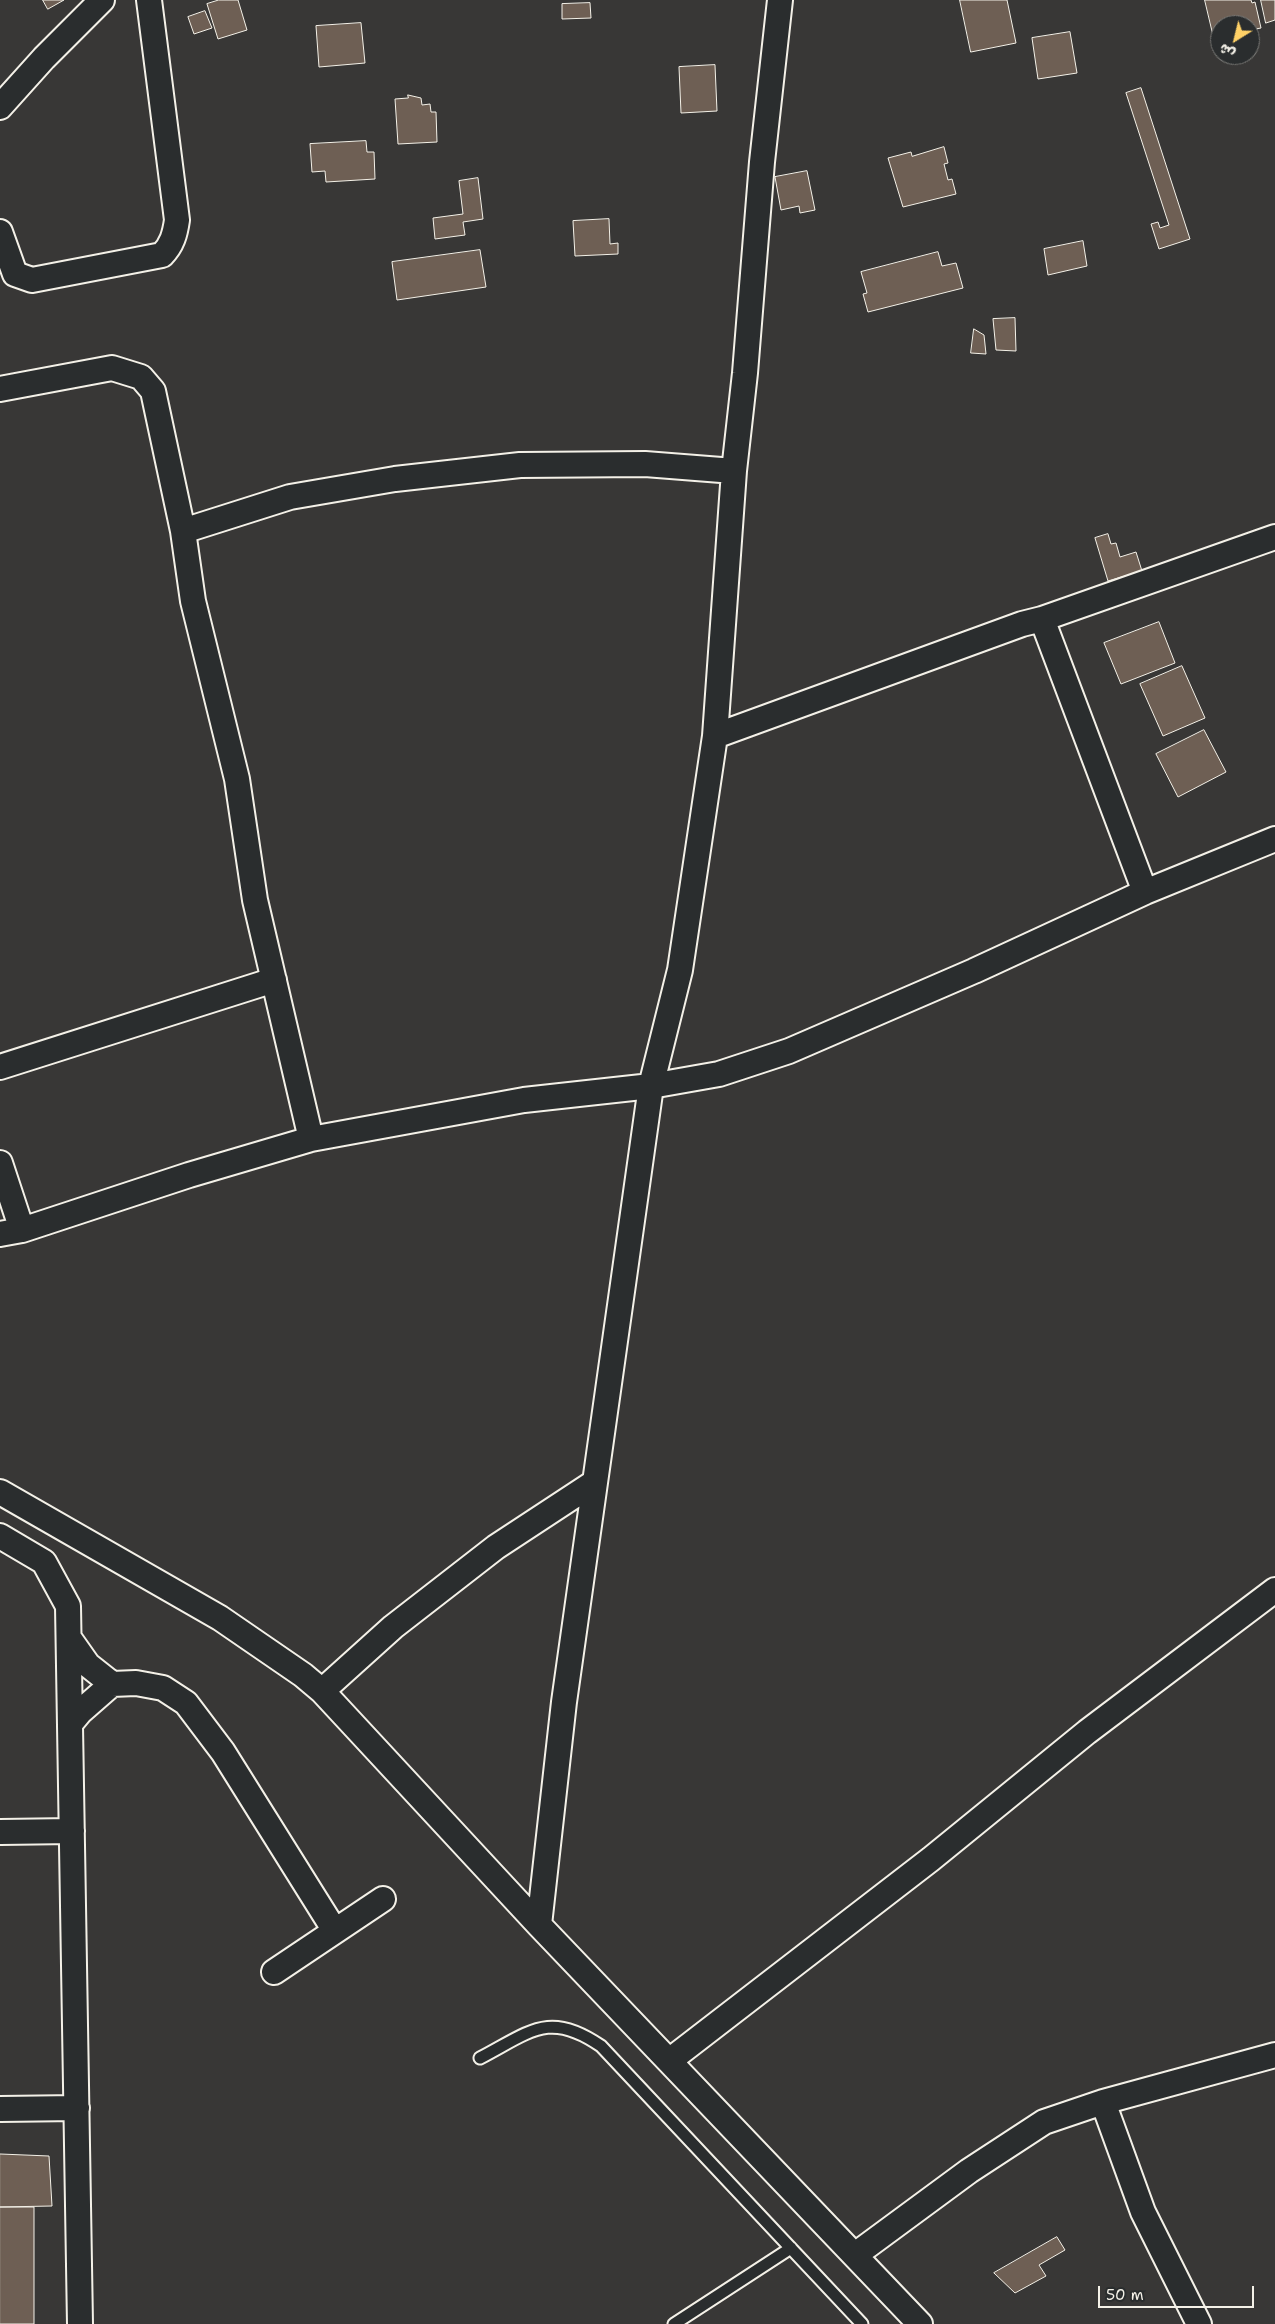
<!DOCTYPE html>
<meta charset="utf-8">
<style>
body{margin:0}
#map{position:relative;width:1275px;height:2324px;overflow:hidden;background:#383736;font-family:"Shantell Sans","Playpen Sans Arabic",sans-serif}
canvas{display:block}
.north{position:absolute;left:1210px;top:15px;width:50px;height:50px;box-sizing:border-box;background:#2a2d2e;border:1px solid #7b7b78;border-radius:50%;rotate:216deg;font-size:14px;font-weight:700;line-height:20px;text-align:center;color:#f4f1e8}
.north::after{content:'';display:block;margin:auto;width:18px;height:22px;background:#ffd166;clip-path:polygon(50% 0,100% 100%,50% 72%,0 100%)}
.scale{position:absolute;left:1098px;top:2286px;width:156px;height:22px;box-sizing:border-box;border:2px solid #f4f1e8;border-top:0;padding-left:6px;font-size:15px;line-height:18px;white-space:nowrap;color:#f4f1e8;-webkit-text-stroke:4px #2a2d2e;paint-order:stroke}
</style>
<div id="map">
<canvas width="1275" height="2324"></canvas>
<div class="north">ش</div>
<div class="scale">50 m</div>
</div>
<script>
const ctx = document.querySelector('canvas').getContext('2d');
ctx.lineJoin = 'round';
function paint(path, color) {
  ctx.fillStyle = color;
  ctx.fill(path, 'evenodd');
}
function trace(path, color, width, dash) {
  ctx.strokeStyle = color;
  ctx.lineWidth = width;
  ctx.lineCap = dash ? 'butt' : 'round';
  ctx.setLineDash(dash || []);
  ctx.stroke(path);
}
const building = new Path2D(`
 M43,0H64L48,9Z
 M219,0H238L247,30L218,39L207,4Z
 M960,0H1007L1016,43L971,52Z
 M1205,0H1251L1252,3L1255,2L1261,28L1250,30V25H1220V37L1214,38Z
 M1261,0H1275V20L1266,23Z
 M590,3L591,18L562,19V4Z
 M205,11L212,28L194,34L188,17Z
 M361,23L365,63L319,67L316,26Z
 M1070,32L1077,73L1038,79L1032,38Z
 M715,65L717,111L681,113L679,67Z
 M1141,88L1190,239L1159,249L1151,224L1158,222L1160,228L1169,225L1126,93Z
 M408,95L421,98L422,105L430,104L431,112H436L437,142L398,144L395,99L408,98Z
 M366,141L367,152H374L375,179L326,182L325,171L312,172L310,144Z
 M944,147L948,163L944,164L948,180L952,179L956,194L903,207L888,158L911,152L912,156Z
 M807,171L815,210L800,213L799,206L781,210L775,177Z
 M478,178L483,219L463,222L465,235L435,239L433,218L463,214L459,181Z
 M609,219L610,244L618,243V254L575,256L573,221Z
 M1083,241L1087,266L1048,275L1044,249Z
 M480,250L486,287L397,300L392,262Z
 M938,252L942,266L956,263L963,288L868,312L863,294L867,293L861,272Z
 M1015,318L1016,351L996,350L993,319Z
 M974,329L984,335L986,354L971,353Z
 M1108,534L1111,544L1116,543L1120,557L1136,552L1142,571L1108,581L1095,538Z
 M1159,622L1175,663L1121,684L1104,643Z
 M1182,666L1205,718L1163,736L1140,684Z
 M1204,730L1226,772L1178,797L1156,754Z
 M0,2154L49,2156L52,2206L0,2207Z
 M0,2207H34V2324H0Z
 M1057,2237L1065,2250L1039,2265L1046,2276L1015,2293L994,2273Z`);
const service = new Path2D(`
 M480,2058C530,2032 549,2010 601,2046L862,2324
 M674,2324L791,2248`);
const minor = new Path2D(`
 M0,107L44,58L102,0
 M0,232L15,274L32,280L162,255C172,245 175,234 177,220L149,0
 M0,389L112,368L141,377L153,391L183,531
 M1042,619L1275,537
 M715,736L1022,624L1042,619L1145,892
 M0,1067L274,980
 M311,1139L255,900L237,779L193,601L183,531L290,497L395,479L520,465L645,464L734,471
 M0,1163L22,1230
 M0,1234L22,1230L189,1175L311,1139L524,1100L651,1086L719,1074L789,1051L974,971L1145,892L1275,839
 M0,1492L220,1618L303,1675L322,1691L539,1925L920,2324
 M0,1536L44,1562L68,1606L80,2324
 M69,1638L88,1665L112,1684
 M322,1691L393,1627L496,1547L595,1482
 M70,1724L80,1712L112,1684L136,1683L163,1688L186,1703L223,1752L335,1931
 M0,1832L72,1831
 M539,1925L564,1702L651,1086L680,970L715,736L734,471L745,373L762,162L780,0
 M274,1972L383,1899
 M669,2061L931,1859L1087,1732L1275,1590
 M1103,2102L1143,2212L1199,2324
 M0,2109L77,2108
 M855,2255L969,2171L1044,2122L1103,2102L1275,2055`);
paint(building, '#6e5f54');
trace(building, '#f4f1e8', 1);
trace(service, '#f4f1e8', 15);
trace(minor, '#f4f1e8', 28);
trace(service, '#2a2d2e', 11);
trace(minor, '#2a2d2e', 24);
</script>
